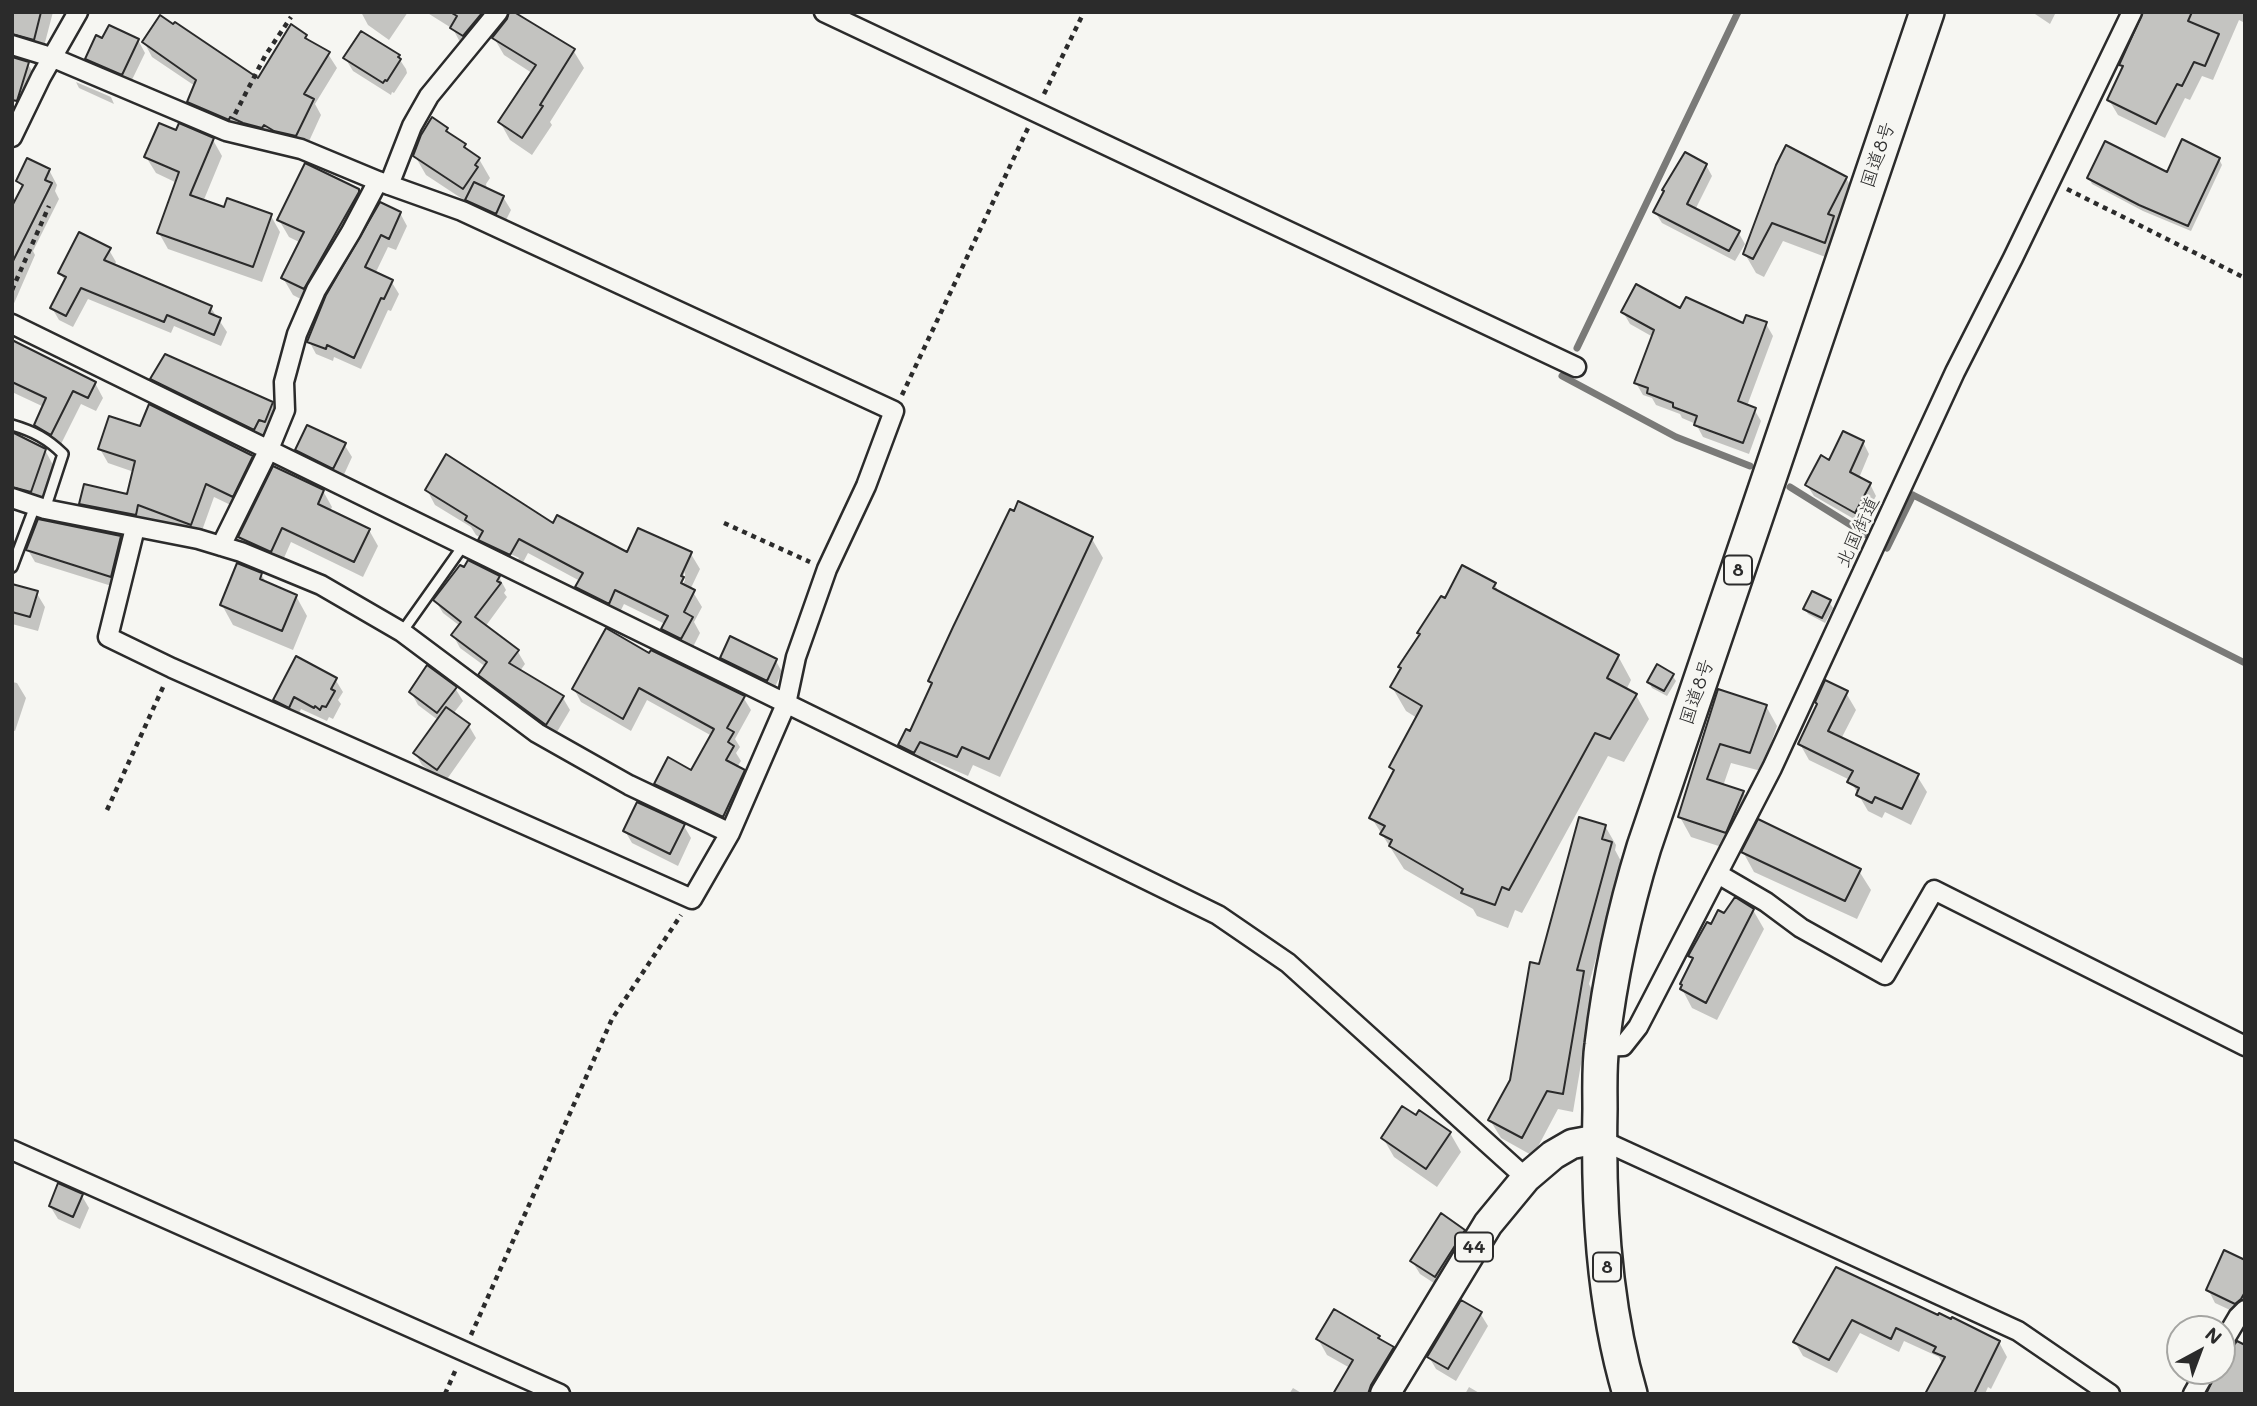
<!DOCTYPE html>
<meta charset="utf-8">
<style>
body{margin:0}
#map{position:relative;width:2257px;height:1406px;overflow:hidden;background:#f6f6f2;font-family:Mali,sans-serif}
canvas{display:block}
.frame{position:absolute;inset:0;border:14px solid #2b2b2b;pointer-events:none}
.north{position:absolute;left:2166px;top:1315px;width:70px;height:70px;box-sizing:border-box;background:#f6f6f2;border:2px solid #a5a5a2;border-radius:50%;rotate:41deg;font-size:19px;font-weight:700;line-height:28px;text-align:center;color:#2b2b2b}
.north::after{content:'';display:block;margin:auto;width:24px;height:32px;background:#2b2b2b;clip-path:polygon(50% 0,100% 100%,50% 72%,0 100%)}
</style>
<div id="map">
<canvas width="2257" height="1406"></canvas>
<div class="frame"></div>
<div class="north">N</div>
</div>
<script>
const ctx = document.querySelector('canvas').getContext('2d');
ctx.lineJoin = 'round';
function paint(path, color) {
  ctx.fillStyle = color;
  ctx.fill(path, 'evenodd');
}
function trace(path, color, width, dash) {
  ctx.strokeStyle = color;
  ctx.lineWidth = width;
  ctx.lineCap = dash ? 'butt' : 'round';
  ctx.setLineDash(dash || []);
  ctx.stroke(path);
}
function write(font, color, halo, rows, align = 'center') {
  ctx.font = font + ' Mali,"Klee One",sans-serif';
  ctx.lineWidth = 5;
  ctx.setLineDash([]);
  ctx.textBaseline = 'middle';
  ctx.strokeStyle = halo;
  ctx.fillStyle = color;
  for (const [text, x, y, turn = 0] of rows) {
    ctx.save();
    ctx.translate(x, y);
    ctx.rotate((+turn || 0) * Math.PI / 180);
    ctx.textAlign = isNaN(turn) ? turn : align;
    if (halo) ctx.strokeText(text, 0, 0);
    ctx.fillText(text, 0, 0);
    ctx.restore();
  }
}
const shadow = new Path2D(`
 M12,12H53L42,54L12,53V34L18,30Z
 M361,12H408L389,40L368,25Z
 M426,12H496L461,44L453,29Z
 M2032,12H2056L2050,24Z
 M2144,12H2245V23L2239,20L2213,80L2202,76L2190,100L2185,98L2165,138L2118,115L2109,100L2124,69L2121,65Z
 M362,33L398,57L406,69L407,73L394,93L392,92L391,95L353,71L345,58Z
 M306,36L310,42L328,54L337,68L315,104L321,115L305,150L198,117L189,102L195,86L152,57L144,42L259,81Z
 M494,38L573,50L584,68L550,122L552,125L532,155L510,140L500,122L532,73L504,55Z
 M138,40L145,53L129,86L94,72L87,59Z
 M12,59L29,66L38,80L31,101L12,95Z
 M76,82L111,97L114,104L79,88Z
 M447,129L452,137L479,159L490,178L486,184L487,190L503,197L511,210L503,226L475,213L470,204L426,175L415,156Z
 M177,132L213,140L222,156L203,202L225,209L271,216L280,232L262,282L168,249L159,233L177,183L156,173L146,157Z
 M1787,147L1846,178L1857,197L1836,261L1783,241L1764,277L1756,273L1745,254Z
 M2219,159L2222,165L2191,231L2143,211L2092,184L2089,178L2168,174Z
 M1706,165L1712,176L1695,210L1738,232L1745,244L1735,261L1662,223L1655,212Z
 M49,170L57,185L55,191L59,199L33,251L35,255L12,308V210L23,189L18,181Z
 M358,190L368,208L314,306L293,295L283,278L301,243L289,237L279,220Z
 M381,204L400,213L407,226L396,250L388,247L375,274L391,281L399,294L391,311L388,310L361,369L334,357L333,361L316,354L309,341Z
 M109,250L116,262L114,266L211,308L227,332L221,346L174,326L171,333L88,299L73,327L59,320L52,308L65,281L60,273Z
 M1681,311L1744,326L1766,324L1773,336L1747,406L1754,409L1761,421L1749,454L1703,437L1696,424L1682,418L1680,414L1656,405L1652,398L1643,395L1636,383L1653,337L1630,324L1623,312Z
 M12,343L95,383L103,398L96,411L81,404L59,448L44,440L36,425L44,407L12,392Z
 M153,379L272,404L279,416L272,433L265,431L261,441L159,391Z
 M12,434L45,450L53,465L39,506L12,502Z
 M1863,442L1869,454L1859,478L1870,484L1876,496L1861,523L1814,496L1807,485L1830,462Z
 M344,444L352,457L341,481L304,463L297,450Z
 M100,449L252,457L260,472L241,510L214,497L199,539L146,518L144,529L89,518L81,504L128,496L134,472L108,463Z
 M427,490L554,525L628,554H691L700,569L690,590L693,592L702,607L694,622L700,633L690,653L672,644L663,629L665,624L624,604L617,618L586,602L577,587L580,581L528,553L519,570L489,555L481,538L476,535L471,527L435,505ZM490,544L519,558L517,561L490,548ZM685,572V580L679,592L676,590Z
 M323,491L332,507L330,511L369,530L378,546L363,577L291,542L280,567L249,553L240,537Z
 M1015,513L1092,539L1103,558L1000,777L973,765L968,776L931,760L925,771L911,764L900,745L911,733L933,686L930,681Z
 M120,537L127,549L118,588L35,562L28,550Z
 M261,574L267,584L296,596L307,616L293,650L233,625L222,605Z
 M499,577L506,590L504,593L507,597L485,627L518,652L525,664L520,671L563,698L570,710L554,737L487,687L480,675L486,667L460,648L453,635L460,626L443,613L435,600Z
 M1495,585L1500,594L1618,656L1631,680L1626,690L1636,695L1649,719L1624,762L1608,756L1522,913L1515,910L1508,928L1477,916L1473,909L1404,869L1371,817L1394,773L1391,767L1417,718L1406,711L1392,687L1402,670L1400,667L1445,600Z
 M12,586L36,592L45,607L38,631L12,624Z
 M1829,602L1833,608L1825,623L1808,614L1805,609Z
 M650,656L743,697L751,710L735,739L740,747L736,753L741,761L737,767L744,771L752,785L731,830L663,798L656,784L692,772L712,736L647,700L631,731L581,702L574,689Z
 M722,658L776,661L782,672L773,691L728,669Z
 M1672,675L1676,681L1667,696L1652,688L1649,682Z
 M335,679L343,692L338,700L341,704L333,719L329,717L327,721L301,709L296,719L282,712L275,700Z
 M12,682L17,683L26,698L15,731L12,730Z
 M455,688L463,701L453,714L469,726L476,738L445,782L422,765L415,753L438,720L418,705L411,692Z
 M1719,692L1766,706L1777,726L1761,771L1731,763L1723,786L1743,792L1754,812L1737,852L1691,837L1680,817Z
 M1846,693L1856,710L1841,739L1917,776L1927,792L1911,825L1885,812L1882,818L1868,811L1850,780L1809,760L1800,744L1818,705Z
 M684,826L691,838L678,866L632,843L625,831Z
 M1605,826L1616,845L1615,850L1622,863L1589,984L1593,992L1573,1112L1558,1109L1533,1156L1501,1138L1490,1120L1512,1081L1540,966Z
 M1743,852L1859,871L1871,890L1857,919L1754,872Z
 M1753,910L1764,929L1717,1020L1692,1008L1682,989L1693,961L1690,956L1711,927L1725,916Z
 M1450,1133L1461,1152L1437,1187L1394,1157L1383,1138Z
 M82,1196L89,1208L80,1229L58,1219L50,1206Z
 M1464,1231L1471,1243L1443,1289L1420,1274L1412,1261Z
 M2245,1261V1315L2243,1316L2215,1303L2208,1289Z
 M1837,1269L1939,1317L1999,1342L2007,1357L1991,1389L1988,1387L1985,1394H1927L1943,1365L1939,1357L1904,1341L1899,1352L1860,1333L1837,1373L1803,1356L1795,1342Z
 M1480,1313L1488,1326L1456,1381L1436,1369L1429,1357Z
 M1379,1337L1382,1342L1393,1349L1401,1364L1383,1394H1335L1350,1368L1327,1355L1318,1339Z
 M1469,1387L1481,1394H1465Z
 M1293,1388L1303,1394H1289Z`);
const stream = new Path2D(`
 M1577,348L1738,12
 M1562,376L1676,437L1750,466
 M1790,487L1870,537
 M1887,548L1913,495L2245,663`);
const building = new Path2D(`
 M12,12H41L34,40L12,34Z
 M450,12H483L463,36L450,28L457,16Z
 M509,12H514L575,49L540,105L543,106L522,138L498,122L536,65L492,38L507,19Z
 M2143,12H2192L2188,21L2219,34L2205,66L2194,62L2182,86L2177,84L2156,124L2107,100L2123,66L2119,65Z
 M160,15L173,24L175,22L258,78L291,24L307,35L305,38L330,52L304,94L314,99L296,136L274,131L264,125L262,128L243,123L230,117L229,120L187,102L196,80L142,42Z
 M109,25L139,39L122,75L85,59L96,35L102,38Z
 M361,31L400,55L398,57L401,59L387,81L385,80L383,83L343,58Z
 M12,57L29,62L17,101L12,100Z
 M432,117L448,128L446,131L466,144L464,147L480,158L475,165L478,167L463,189L413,156L421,135Z
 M159,123L176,130L179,123L214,138L190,195L224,207L227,198L272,214L253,267L157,233L179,172L144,157Z
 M2182,139L2220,158L2188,226L2139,205L2087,178L2105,141L2167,172Z
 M1786,145L1847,177L1828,214L1834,216L1825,243L1772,223L1753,259L1743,254L1776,165Z
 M1685,152L1707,164L1687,204L1740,231L1729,251L1653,212L1664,191L1662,190Z
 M27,158L50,169L45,180L52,183L12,263V206L23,185L16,181Z
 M305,163L359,189V192L304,289L281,278L304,232L277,220Z
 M474,182L504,196L496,214L465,200Z
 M380,202L401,212L389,239L381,235L365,267L393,280L384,299L381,298L354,358L327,345L326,349L307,342L326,295Z
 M79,232L111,248L104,260L212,306L209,313L221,318L214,335L167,315L164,322L81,288L66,316L50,308L66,277L58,273Z
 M1636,284L1680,308L1686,297L1743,323L1746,315L1767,322L1738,401L1756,408L1743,443L1694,425L1697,416L1673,407V403L1647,393L1648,388L1634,383L1654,330L1621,312Z
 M12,340L96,382L88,398L73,391L51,435L34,425L46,398L12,382Z
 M165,354L273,402L265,422L259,420L254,430L150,379Z
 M149,404L253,456L233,497L206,484L191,525L138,505L136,515L79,504L84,484L127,494L135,461L98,449L109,416L140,426Z
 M307,425L346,443L333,469L295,450Z
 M1843,431L1864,441L1850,472L1871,483L1855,513L1805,485L1821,455L1829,460Z
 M12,432L46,449L31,492L12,487Z
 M446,454L553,523L557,515L627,552L638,528L692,552L681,576L684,577L681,583L695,590L684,612L693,617L681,639L661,629L668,616L615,590L609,604L575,587L583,573L519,539L510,555L478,540L483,531L465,520L467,516L425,490Z
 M273,466L324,490L318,504L370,529L354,562L282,528L271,552L238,537Z
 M1018,501L1093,537L989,759L962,747L957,757L920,742L914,753L898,745L906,729L910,731L932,683L928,681L953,627L1010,509L1014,511Z
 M38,519L121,536L111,577L26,550Z
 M468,560L500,576L497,581L501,583L475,617L519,650L509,663L564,696L546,725L478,675L487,662L451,635L461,622L433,600L460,565L464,567Z
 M237,563L262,573L260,579L297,595L282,631L220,605Z
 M1462,565L1496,583L1493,588L1619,655L1607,678L1637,694L1610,739L1595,733L1509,890L1502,887L1495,905L1461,893L1463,889L1389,846L1392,840L1380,834L1385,826L1369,818L1394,770L1389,767L1422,706L1390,687L1401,668L1398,667L1420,634L1417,633L1441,596L1445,598Z
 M12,584L38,591L30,617L12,612Z
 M1812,591L1831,600L1822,618L1803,609Z
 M606,628L649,653L651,650L745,696L727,728L734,732L728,742L734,746L726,760L745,770L723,817L654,784L668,757L691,770L714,729L639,688L623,719L572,689Z
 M730,636L777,659L767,681L720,658Z
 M296,656L337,678L331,689L335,691L326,707L322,706L320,710L315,706L314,708L294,697L289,708L273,700Z
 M1657,664L1674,674L1664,691L1647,682Z
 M427,665L457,687L437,713L409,692Z
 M1825,680L1848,691L1828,731L1919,774L1902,809L1875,797L1872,803L1856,795L1859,788L1847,782L1853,771L1798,744L1817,704L1815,702Z
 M1718,689L1767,705L1750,753L1720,744L1707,779L1744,791L1726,833L1678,817Z
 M446,707L470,724L437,770L413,753Z
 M637,802L685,824L670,854L623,831Z
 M1579,817L1606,825L1602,839L1612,842L1577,970L1584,971L1563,1094L1547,1091L1522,1138L1488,1120L1510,1080L1530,962L1539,964Z
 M1758,819L1861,869L1845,901L1741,852Z
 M1735,897L1754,909L1706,1003L1680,989L1682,985L1680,984L1693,958L1688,956L1707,922L1711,924L1718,910L1724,913Z
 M1402,1106L1416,1115L1419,1110L1451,1132L1426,1169L1381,1138Z
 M58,1183L83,1194L73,1217L49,1206Z
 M1441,1213L1465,1230L1435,1277L1410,1261Z
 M2224,1250L2245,1260V1292L2241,1299L2235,1304L2206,1290Z
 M1836,1267L1938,1315L1939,1313L1951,1319L1952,1317L2000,1341L1974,1394H1925L1945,1357L1933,1352L1936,1347L1896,1328L1891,1339L1852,1320L1829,1360L1793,1342Z
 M1461,1300L1482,1312L1448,1369L1427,1357Z
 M1334,1309L1380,1336L1378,1338L1394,1347L1371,1385L1368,1394H1333L1353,1360L1316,1339Z
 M2237,1341L2245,1345V1394H2206L2217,1371H2222V1355L2228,1354Z`);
const path = new Path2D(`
 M1044,94L1084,12
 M235,114L265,56L291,17
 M2067,189L2245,278
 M12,290L49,206
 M902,395L1028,128
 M724,523L810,562
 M107,810L164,685
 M471,1335L612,1019L681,915
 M445,1394L456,1369`);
const lane = new Path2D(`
 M12,425C33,431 48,439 63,454L45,509
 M12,567L35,506
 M402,632L463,546`);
const street = new Path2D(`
 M824,12L1576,367
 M12,45L51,57L226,131L301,149L378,181L462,211L894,411L866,486L827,569L796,657L786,704L730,833L692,899L172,668L108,637L135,528
 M12,137L41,77L78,12
 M389,185L412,126L429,96L498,12
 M12,324L1218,915L1288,963L1526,1178
 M12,498L45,509L198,539L241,552L321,585L402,632L537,733L629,785L730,833
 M221,546L269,449L285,410L284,382L297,334L316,290L351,232L378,181
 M1718,874L1766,902L1801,928L1885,975L1934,890L2245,1046
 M1601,1047L1623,1046L1638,1027L1650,1004L1772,768L1955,372L2013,258L2132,12
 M1599,1139L2018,1331L2110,1394
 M12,1150L560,1394
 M2222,1344L2238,1317L2245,1310
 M2193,1394L2206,1371`);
const primary = new Path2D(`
 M1385,1394L1488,1224L1526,1178L1553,1155L1572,1144L1599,1139`);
const highway = new Path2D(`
 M1630,1394C1603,1303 1598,1203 1600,1109C1600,1087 1599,1066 1602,1045C1610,977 1624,912 1644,847L1927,12`);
const shields = [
 [1738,570,28],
 [1474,1247,38],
 [1607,1267,28]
];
const shieldNames = [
 ["8",1738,570],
 ["44",1474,1247],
 ["8",1607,1267]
];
const streetNames = [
 ["国道8号",1878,155,-71],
 ["北国街道",1858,532,-65],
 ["国道8号",1697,692,-71]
];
paint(shadow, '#0003');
trace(stream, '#7a7a78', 7);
paint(building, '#c3c3c0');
trace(building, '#2b2b2b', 2);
trace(lane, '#2b2b2b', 14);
trace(street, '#2b2b2b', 23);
trace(primary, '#2b2b2b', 33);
trace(highway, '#2b2b2b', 38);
trace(path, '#2b2b2b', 4.5, [5, 5]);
trace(lane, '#f6f6f2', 9);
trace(street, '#f6f6f2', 18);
trace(primary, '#f6f6f2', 28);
trace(highway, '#f6f6f2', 33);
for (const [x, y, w] of shields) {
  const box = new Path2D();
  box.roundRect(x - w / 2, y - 14.5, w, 29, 5);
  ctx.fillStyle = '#f6f6f2';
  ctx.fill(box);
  trace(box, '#2b2b2b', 2);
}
write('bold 18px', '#2b2b2b', null, shieldNames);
write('19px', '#2b2b2b', '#f6f6f2', streetNames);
</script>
